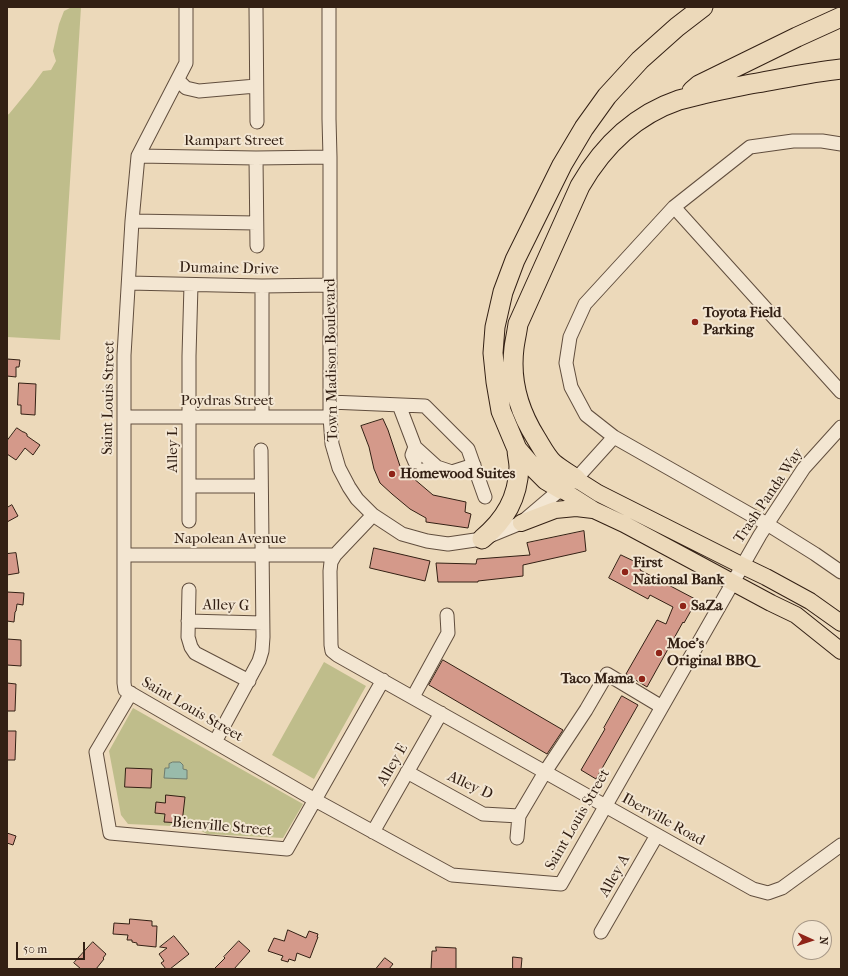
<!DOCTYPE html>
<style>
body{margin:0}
#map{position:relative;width:848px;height:976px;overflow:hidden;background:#ecd9ba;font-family:"IM FELL French Canon",serif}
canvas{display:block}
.frame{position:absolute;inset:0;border:8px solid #332014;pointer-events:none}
.north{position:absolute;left:792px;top:920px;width:40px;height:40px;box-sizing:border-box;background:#f3e6d2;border:1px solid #a69786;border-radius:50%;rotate:93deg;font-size:11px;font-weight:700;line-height:16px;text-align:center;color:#332014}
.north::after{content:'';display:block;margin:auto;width:14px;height:18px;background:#8f2418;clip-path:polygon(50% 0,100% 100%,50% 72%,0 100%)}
.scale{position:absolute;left:16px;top:942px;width:69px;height:18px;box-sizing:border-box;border:2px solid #332014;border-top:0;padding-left:5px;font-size:12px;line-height:14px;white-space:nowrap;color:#332014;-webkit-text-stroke:3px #f3e6d2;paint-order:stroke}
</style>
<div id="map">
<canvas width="848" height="976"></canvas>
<div class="frame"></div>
<div class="north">N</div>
<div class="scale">50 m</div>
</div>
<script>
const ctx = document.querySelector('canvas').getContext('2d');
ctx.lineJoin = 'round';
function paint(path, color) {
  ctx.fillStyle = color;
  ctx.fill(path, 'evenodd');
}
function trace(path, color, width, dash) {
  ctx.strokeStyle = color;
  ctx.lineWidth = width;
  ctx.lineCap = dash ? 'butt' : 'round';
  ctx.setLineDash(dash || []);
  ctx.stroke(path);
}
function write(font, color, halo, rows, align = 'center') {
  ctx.font = font + ' "IM FELL French Canon",serif';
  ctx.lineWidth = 4;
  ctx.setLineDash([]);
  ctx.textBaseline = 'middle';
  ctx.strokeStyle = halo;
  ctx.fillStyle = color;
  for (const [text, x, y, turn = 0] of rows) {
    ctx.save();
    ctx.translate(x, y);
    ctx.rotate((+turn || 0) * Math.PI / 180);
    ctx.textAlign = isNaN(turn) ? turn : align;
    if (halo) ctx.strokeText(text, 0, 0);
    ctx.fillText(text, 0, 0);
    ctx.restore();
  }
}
const green = new Path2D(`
 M72,7H81L60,340L7,337V115L9,114L32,86L43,71L51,70L56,61L53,51L59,24L64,11Z
 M324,662L366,686L314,779L272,755Z
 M133,708L303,804L283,838L207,834L194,827L128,824L121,815L109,751Z`);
const water = new Path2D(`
 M173,762H180L183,765V769L187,770V779L164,778L165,768H169V764Z`);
const building = new Path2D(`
 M7,359L20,360L19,367H16V377L7,376Z
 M19,383L36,384L35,415L21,414V405H18Z
 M383,419L388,430L400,466L413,478L433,495L466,502L465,512L471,514L468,528L426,522V518L410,509L392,494L380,483L374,469L369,447L361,426Z
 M17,428L23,432H24L27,434V436L40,445L33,455L25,448L16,460L7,454V441Z
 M12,505L18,516L7,522V508Z
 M584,531L586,551L523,565V576L478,581V582H438L436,563L476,564L477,559L530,555L527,543Z
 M374,548L430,561L425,581L370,568Z
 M16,553L19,573L7,575V554Z
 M621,555L642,565L640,570L697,600L684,623L683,622L647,687L626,674L657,620L666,624L673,607L650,595L648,599L609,578Z
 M7,592L24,593L23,605L17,604L16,611L15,612L14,622L7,621Z
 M7,639L21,640V666L7,665Z
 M443,660L563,730L547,754L429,685Z
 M7,683L16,684L15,711H7Z
 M622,696L638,705L596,779L581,770L605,729L604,728Z
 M7,731H16L15,760H7Z
 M126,768L152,769L151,788L125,787Z
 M166,795L185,797L182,823L164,822L165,814L155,813L156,802L165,803Z
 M7,833L16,836L13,845L7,843Z
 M130,919L152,921V926H157L156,947L137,945V943L132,942V940H127L128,935L113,934L114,923L129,924Z
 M288,930L306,938L309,931L318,934L317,937H318L310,958L297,953L295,961L289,959L288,962L281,960L283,956L268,951L274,938L284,941Z
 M174,936L189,954L170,969H166L161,963L164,961L159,954L167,948L160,947Z
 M239,941L250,951L234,969H214L225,958L224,957Z
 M93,942L106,954L103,958L104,959L96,969H81L74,963Z
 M436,947L456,948V969H431L432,951H436Z
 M513,957L522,958L521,969H513Z
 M385,958L393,964L389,969H376Z`);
const minor = new Path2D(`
 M186,7V63L138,156L132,221L124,355V683L125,690L315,800L452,875L561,884L760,535L804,468L841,427
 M256,7L257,122
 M329,7V119L330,157V417L332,444L339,468L349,487L357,499L373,515L402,534L427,541L448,544L482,539L521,523L561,489L576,479L614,437
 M178,80L186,88L199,91L256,86
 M841,144L822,141H793L750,147L674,207L585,304L570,337L566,363L571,387L586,415L614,437L767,524L815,554L841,572
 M138,156L256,158L330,157
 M256,158L257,246
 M674,207L841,392
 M132,221L256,223
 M129,283L262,286L330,285
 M330,402L425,406L468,449L485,497
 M399,405L415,447L437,467L452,472L474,465
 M125,417H330
 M262,417V286
 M415,462L412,455L415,447
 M423,470L429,471L437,467
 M189,486H261
 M373,515L335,555L331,562L330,571L331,645L332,651L337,655L753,889L768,893L782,888L841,845
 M189,521V356L191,285
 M124,555H335
 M189,590L188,637L191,647L195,653L249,681
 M188,621L262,623
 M131,693L96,752L110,833L287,849L383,680
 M413,697L448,633L447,615
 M215,742L259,661L262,651L263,637L261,450
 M407,772L483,814L519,816L545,772L586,710L607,674L662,707
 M373,832L441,713
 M517,838L519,816
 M601,932L657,835`);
const major = new Path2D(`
 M576,479L598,493L743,566L766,577L810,601L841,623
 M561,489L594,510L624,524L771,603L796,615L841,651
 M521,523L555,510L576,508L593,510`);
const highway = new Path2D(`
 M692,91L699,85L797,37L841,17
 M576,479C569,474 560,469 553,463C546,456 541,446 536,438C519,411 510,380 514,348C515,340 517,332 518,324L580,186C603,146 635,115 679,100C687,98 695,96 703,94C721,90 739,86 757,83C785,78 813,72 841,69
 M561,489L546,480L529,463L517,449L501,411L496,382L493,353L495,327L503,292L515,260L562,165L584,128L607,96L640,60L677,27L703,7
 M482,539C505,520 518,498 519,467C519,461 517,455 517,449`);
const markers = [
 [695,322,4,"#8f2418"],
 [392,474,4,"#8f2418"],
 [625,572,4,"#8f2418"],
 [683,606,4,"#8f2418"],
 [659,653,4,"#8f2418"],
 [642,679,4,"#8f2418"]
];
const streetNames = [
 ["Rampart Street",234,141],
 ["Dumaine Drive",229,269,1],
 ["Town Madison Boulevard",332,360,-91],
 ["Saint Louis Street",109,398,-89],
 ["Poydras Street",227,401],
 ["Alley L",173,450,-90],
 ["Trash Panda Way",769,496,-56],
 ["Napolean Avenue",230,539],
 ["Alley G",226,606,1],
 ["Saint Louis Street",192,710,30],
 ["Alley E",393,765,-60],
 ["Alley D",470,786,25],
 ["Saint Louis Street",578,820,-60],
 ["Iberville Road",663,820,29],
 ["Bienville Street",222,827,5],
 ["Alley A",615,876,-60]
];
const poiNames = [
 ["Toyota Field",703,313],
 ["Parking",703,330],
 ["Homewood Suites",400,474],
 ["First",633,563],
 ["National Bank",633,580],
 ["SaZa",691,606],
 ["Moe's",667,644],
 ["Original BBQ",667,661],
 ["Taco Mama",634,679,"right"]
];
paint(green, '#bfbd8b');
paint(water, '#99bbab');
trace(water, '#707d6f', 1);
paint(building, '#d4998a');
trace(building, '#332014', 1);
trace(minor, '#614e3e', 15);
trace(major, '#332014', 18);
trace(highway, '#332014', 21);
trace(minor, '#f3e6d2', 13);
trace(major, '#ecd9ba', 16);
trace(highway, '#ecd9ba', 19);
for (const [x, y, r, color] of markers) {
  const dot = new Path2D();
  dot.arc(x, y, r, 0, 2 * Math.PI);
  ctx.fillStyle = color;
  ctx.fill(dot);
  trace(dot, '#f3e6d2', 1.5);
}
write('15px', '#332014', '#f3e6d2', streetNames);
write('bold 15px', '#332014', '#f3e6d2', poiNames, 'left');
</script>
